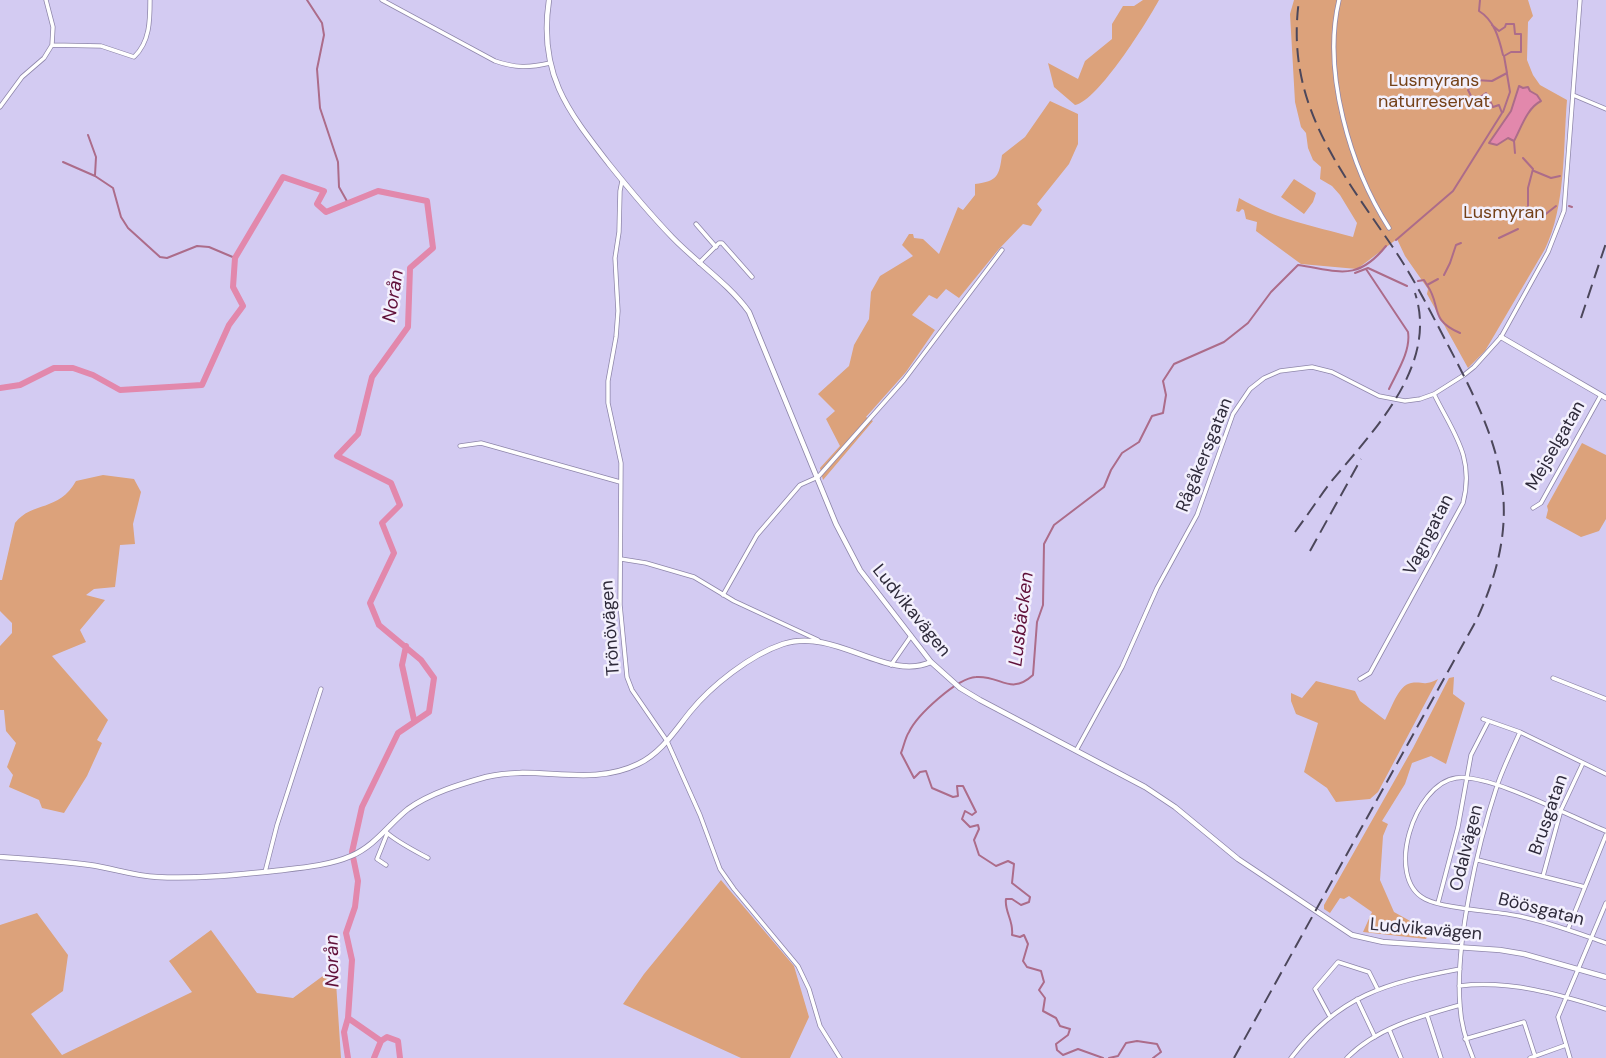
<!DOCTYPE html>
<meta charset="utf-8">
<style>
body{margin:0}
canvas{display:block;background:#d3cbf2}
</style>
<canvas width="1606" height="1058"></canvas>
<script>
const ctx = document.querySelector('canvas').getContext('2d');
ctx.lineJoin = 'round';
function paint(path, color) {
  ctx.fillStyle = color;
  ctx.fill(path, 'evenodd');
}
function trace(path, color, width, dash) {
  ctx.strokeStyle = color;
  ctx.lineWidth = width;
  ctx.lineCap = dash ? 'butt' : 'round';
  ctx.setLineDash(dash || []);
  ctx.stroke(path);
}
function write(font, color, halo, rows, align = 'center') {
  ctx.font = font + ' "DM Sans",sans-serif';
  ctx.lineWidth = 5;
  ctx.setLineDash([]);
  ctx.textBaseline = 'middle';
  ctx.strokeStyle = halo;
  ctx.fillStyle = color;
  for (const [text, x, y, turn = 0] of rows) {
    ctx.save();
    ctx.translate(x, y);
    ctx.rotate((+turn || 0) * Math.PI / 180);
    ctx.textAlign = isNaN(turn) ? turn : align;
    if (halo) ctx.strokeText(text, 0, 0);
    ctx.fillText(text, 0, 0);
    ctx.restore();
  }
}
const green = new Path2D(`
 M1143,0H1159C1147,22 1098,101 1075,105L1054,87L1048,63L1078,79L1085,61L1112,39V24L1123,6H1134Z
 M1294,0H1528L1533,16L1528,22L1527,60L1533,75L1540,85L1567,100C1563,148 1566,206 1545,249L1485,351L1468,368L1427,294L1428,289L1405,256L1397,239L1357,269L1301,264L1256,231L1257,222L1246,219L1244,210L1242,209L1239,212L1236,211L1239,198C1275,219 1313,226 1353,237L1357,223L1340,195L1332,186L1320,179L1321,167L1313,160L1308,148L1306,133L1301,127L1295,102L1290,14Z
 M1050,101L1078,114V144L1069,164L1037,204L1042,210L1031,226L1023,224L999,249L959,298L946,289L937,299L929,295L912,315L935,330L906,372L866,417L873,421L823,480L820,468L840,446L826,419L835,411L818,394L849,366L854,345L869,319L871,292L880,276L913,256L902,245L909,234H913L914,238L923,239L939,254L958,207L963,210L975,195V184C998,181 999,176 1002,155L1025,137Z
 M1294,179L1316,193L1313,202L1304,214L1281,197Z
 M1582,443L1606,455V519L1599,531L1581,537L1546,518L1548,510L1547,506Z
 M103,475L134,479L141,492L133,524L135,544L120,545L115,587L94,589L86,595L105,600L80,630L86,642L52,656L108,720L97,740L102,743L87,776L64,813L42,808L39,800L9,787L13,775L7,767L16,743L6,731L4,710H0V646L12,633V623L0,611V580H2L15,523C32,501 59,512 76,481Z
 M1454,677L1453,694L1465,703L1446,764L1431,756L1412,763L1405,784L1382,821L1388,824L1383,836L1380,880L1394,912L1430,932L1426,939L1363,932L1372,912L1349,896L1344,899L1340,898L1330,913L1324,909V905L1413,748L1449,678Z
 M1438,679L1378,792L1370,799L1336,802L1327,788L1304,772L1318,723L1296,714L1291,701V693L1302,698L1316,681L1355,691L1360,701L1385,720C1391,710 1398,685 1411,683C1424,681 1422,687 1438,679Z
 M721,880L794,966L809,1017L790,1058H741L623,1004L644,974Z
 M37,913L68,955L63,991L31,1014L62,1055L192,992L169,961L211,930L257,993L293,998L335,967L341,1058H0V925Z`);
const water = new Path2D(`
 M1519,86L1523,88L1528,87L1530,91L1537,95L1541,101C1527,108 1521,128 1514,141L1508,138L1497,145L1489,143L1511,111Z`);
const stream = new Path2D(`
 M307,0L322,23L324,35L317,69L320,108L338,162L339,187L348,203
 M1480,0L1479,11C1494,20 1499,38 1503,55
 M1503,112L1510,92L1507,74
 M88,135L96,157L95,175
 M1514,141L1515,153
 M1523,158L1533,169L1528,188V206
 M63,162L95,176L113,188L121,217L128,228L160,257L167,258L197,246L209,247L235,258
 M1534,171L1551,178L1560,176
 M1569,206L1572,207
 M1531,217H1542L1556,206
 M1499,238L1518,229
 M1396,240L1453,191L1502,113L1499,105L1493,107L1486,93L1476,100L1472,98L1468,90L1475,80L1492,81L1507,73L1504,56L1511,52H1521V34H1515L1514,24H1506L1505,27L1499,31L1492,25
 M1366,269L1408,332C1411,351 1397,372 1389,389
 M1355,273L1368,268L1407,286
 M1444,275L1450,263L1456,245L1461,243
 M1418,281L1424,280L1427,285L1438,279
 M1427,285C1442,306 1428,319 1460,333
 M1103,1058L1078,1049L1063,1055L1057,1050L1056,1044L1068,1035L1070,1029L1060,1026L1056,1018L1043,1011L1045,998L1039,990L1044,982L1041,971L1027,967L1023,961L1028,944L1024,935L1020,937L1012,935C1014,921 1004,911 1006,899H1012L1021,905L1029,902L1030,897L1012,883L1014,864L1008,861L996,866L979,855L974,840L979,829L978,825L970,827L962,819L965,811L972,815L976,812L963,786H957L958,796L953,797L932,788L926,771L920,772L914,778L901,753C904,746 905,738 909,732C917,715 957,678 976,677C1001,675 1010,696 1033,675L1037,622L1043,605L1044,544L1054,525L1104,487L1111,470L1122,453L1139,442L1152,416L1163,413L1166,395L1163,381L1174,364L1224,342L1248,323L1271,292L1298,265C1339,271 1357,282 1386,246
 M1109,1058L1118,1056L1126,1043L1137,1041L1157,1044L1161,1052L1153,1058`);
const river = new Path2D(`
 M0,388L20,385L54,368H73L93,375L120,390L202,385L229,325L243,306L233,287L235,258L283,177L324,191L317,204L326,212L378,191L427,201L433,248L410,268L408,327L372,377L358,434L337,456L391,483L400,505L382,523L394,553L370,603L379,625L421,660L434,678L429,712L398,733L362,807L352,852L358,881L355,907L346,933L352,960L348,1018L381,1041L387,1037L398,1041L400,1058
 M406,646L402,665L414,720
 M348,1018L344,1032L348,1058
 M374,1058L381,1041`);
const minor = new Path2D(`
 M382,0L495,61C515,68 529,68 550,63
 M1339,0C1322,72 1350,167 1389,228
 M52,45L101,46L134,57C150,42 150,20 150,0
 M1573,95L1606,109
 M0,107L22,77L44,58L52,45L53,27L46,0
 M622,181L620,191L619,232L615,258L618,311L616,337L608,381V403L621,463L620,605L627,677L632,690L667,741L700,815L720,869L734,889L798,966L809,989L820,1026L840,1058
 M696,224L716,247
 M699,263L719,243H722L752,277
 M460,446L481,443L620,482
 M1533,508L1541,503L1601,395
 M621,559L646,563L694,577L734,601L818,640
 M723,595L757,535L800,485L818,477L873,415L904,380L1002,250
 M891,665L911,636
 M1553,678L1606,699
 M1360,679L1370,673L1463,503C1475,457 1453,433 1434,394
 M1483,719L1520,732L1606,774
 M1077,749L1122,667L1157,588L1197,515L1233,414L1250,389L1264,378L1280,371L1312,367L1332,372L1379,396L1405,401L1420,399L1434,394L1464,375L1474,367L1501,337L1548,252L1564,211L1580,0
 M385,831C395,841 415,851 428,858
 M1606,831C1573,818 1489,773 1456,778C1414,784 1384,878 1425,899C1444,909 1496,911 1519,916C1549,922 1577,933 1606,943
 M1478,860L1585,887
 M386,865L377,859L387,834
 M265,872L277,825L321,689
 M1543,876L1561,810L1583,763
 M1438,903L1458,827L1471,755L1488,722
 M1568,929L1606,835
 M1459,986C1510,980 1558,994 1606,1009
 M1357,999L1375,1037
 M1329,1015L1315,989L1338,962L1369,972L1377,988
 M1427,1015L1441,1058
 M1389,1029L1401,1058
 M1465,1039L1524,1022L1535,1056
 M1291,1058C1339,995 1386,983 1460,969
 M1347,1058C1376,1028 1421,1016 1460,1005
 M1473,1058C1466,1041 1461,1025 1460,1006C1455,943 1477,847 1497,786C1503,768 1512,750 1520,732
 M1530,1058L1566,1045
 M1570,1058L1558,1017L1606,903`);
const tertiary = new Path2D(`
 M549,0C538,73 567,110 609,164C629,189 650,214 672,237C697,263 728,283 749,312L836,524L860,570L931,662L960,688L980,700L1145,787L1175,807L1238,859L1352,935L1383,942L1500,950L1524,954L1606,977
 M1501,337L1606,398
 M0,857C30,859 60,861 90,865C112,868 134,876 157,877C195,879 236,875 274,871C299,868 328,866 351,856C375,846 389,824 408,809C430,793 461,784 486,777C537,764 589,788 638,764C661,753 674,732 690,712C711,686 750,655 783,644C836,627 886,682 931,662`);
const rail = new Path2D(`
 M1581,318L1606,243
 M1295,532C1307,516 1318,499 1330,483C1372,432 1439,366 1415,293
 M1310,551L1361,459
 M1234,1058L1477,619C1527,510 1501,446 1449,347C1431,313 1414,278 1392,246C1338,167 1285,102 1299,0`);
const parkNames = [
 ["Lusmyrans",1434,81],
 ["naturreservat",1434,102],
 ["Lusmyran",1504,213]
];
const streetNames = [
 ["Mejselgatan",1556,446,-60],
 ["Rågåkersgatan",1205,455,-68],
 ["Vagngatan",1429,535,-63],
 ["Ludvikavägen",911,611,51],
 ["Trönövägen",611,628,-94],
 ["Brusgatan",1549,815,-71],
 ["Odalvägen",1467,848,-76],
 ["Böösgatan",1541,910,14],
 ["Ludvikavägen",1426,930,5]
];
const waterNames = [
 ["Norån",394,296,-81],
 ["Lusbäcken",1022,619,-83],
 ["Norån",333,961,-91]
];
paint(green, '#dca27b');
paint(water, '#e288ac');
trace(water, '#ac6c8a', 2);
trace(stream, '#ac6c8a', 2);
trace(river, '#e288ac', 6);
trace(minor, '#8e86aa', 5);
trace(tertiary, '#8e86aa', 6);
trace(minor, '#fff', 3.5);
trace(tertiary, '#fff', 4.5);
trace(rail, '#4c475b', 2, [14, 7]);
write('18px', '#744119', '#f3f0fd', parkNames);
write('18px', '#2e2a3a', '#f3f0fd', streetNames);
write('italic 19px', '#601039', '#f3f0fd', waterNames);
</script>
